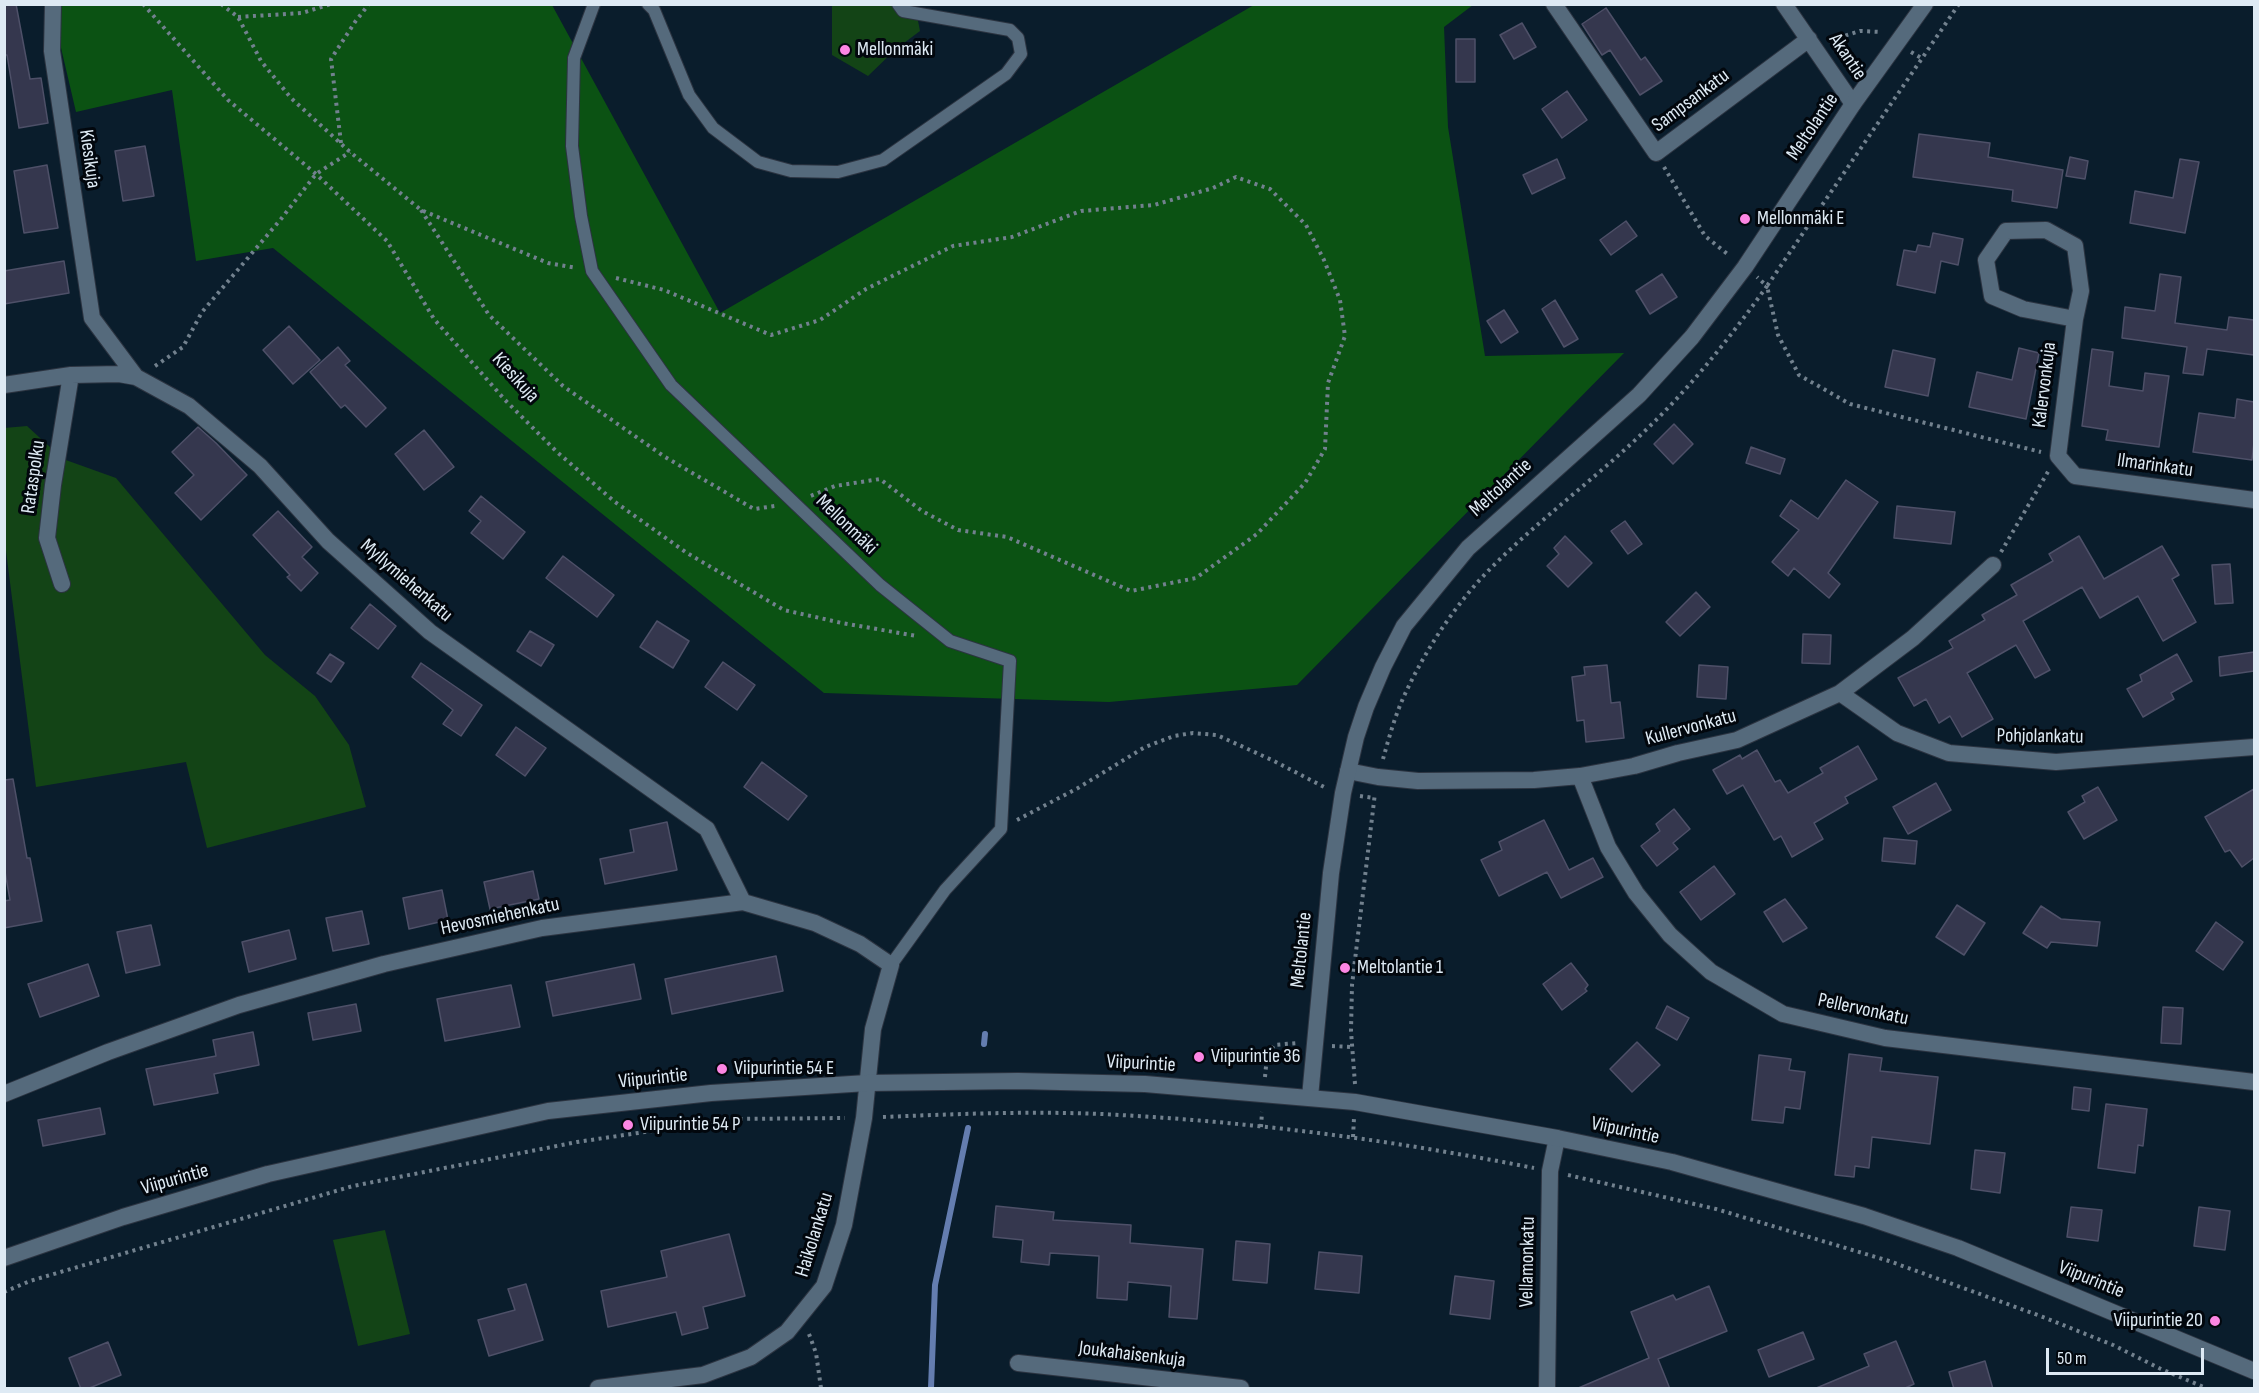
<!DOCTYPE html>
<meta charset="utf-8">
<style>
body{margin:0}
#map{position:relative;width:2259px;height:1393px;overflow:hidden;background:#0a1d2c;font-family:"Sofia Sans Condensed",sans-serif}
canvas{display:block}
.frame{position:absolute;inset:0;border:6px solid #deeaf4;pointer-events:none}
.scale{position:absolute;left:2046px;top:1348px;width:158px;height:27px;box-sizing:border-box;border:3px solid #deeaf4;border-top:0;padding-left:8px;font-size:18px;line-height:21px;white-space:nowrap;color:#deeaf4;-webkit-text-stroke:4px #02070d;paint-order:stroke}
</style>
<div id="map">
<canvas width="2259" height="1393"></canvas>
<div class="frame"></div>
<div class="scale">50 m</div>
</div>
<script>
const ctx = document.querySelector('canvas').getContext('2d');
ctx.lineJoin = 'round';
function paint(path, color) {
  ctx.fillStyle = color;
  ctx.fill(path, 'evenodd');
}
function trace(path, color, width, dash) {
  ctx.strokeStyle = color;
  ctx.lineWidth = width;
  ctx.lineCap = dash ? 'butt' : 'round';
  ctx.setLineDash(dash || []);
  ctx.stroke(path);
}
function write(font, color, halo, rows, align = 'center') {
  ctx.font = font + ' "Sofia Sans Condensed",sans-serif';
  ctx.lineWidth = 6;
  ctx.setLineDash([]);
  ctx.textBaseline = 'middle';
  ctx.strokeStyle = halo;
  ctx.fillStyle = color;
  for (const [text, x, y, turn = 0] of rows) {
    ctx.save();
    ctx.translate(x, y);
    ctx.rotate((+turn || 0) * Math.PI / 180);
    ctx.textAlign = isNaN(turn) ? turn : align;
    if (halo) ctx.strokeText(text, 0, 0);
    ctx.fillText(text, 0, 0);
    ctx.restore();
  }
}
const green = new Path2D(`
 M832,5H915L920,31L896,49L868,76L832,55Z
 M27,426L63,459L116,478L265,655L315,696L349,745L366,807L207,848L186,762L36,787L5,543L4,428Z
 M385,1230L410,1334L358,1346L333,1240Z`);
const forest = new Path2D(`
 M51,5H552L720,313L1254,5H1473L1444,27L1448,127L1485,356L1624,353L1297,685L1109,702L824,693L273,248L196,261L172,90L76,112Z`);
const stream = new Path2D(`
 M984,1044L985,1034
 M931,1388L935,1285L968,1128`);
const building = new Path2D(`
 M4,4H16L30,79L41,78L48,123L19,128L7,55H4Z
 M1606,8L1641,60L1645,57L1662,81L1640,95L1610,50L1602,55L1582,24Z
 M1522,23L1536,47L1514,59L1500,35Z
 M1456,39H1475V82H1456Z
 M1567,91L1587,120L1562,138L1542,109Z
 M1919,134L1990,143L1988,157L2063,170L2057,208L2012,201L2013,190L1913,177Z
 M145,146L154,196L123,201L115,151Z
 M2070,157L2088,161L2085,179L2066,176Z
 M1557,159L1565,178L1532,194L1523,175Z
 M2180,159L2199,162L2185,233L2130,223L2135,191L2173,198Z
 M47,165L58,228L24,233L14,171Z
 M1626,221L1637,236L1611,255L1600,240Z
 M1933,233L1963,239L1958,265L1941,261L1935,293L1897,285L1904,250L1916,252L1918,245L1930,247Z
 M64,261L69,293L4,304V271Z
 M1662,274L1677,297L1650,314L1636,291Z
 M2160,274L2181,277L2175,323L2227,330L2229,317L2254,320V355L2207,349L2203,375L2183,373L2187,347L2122,338L2125,307L2155,311Z
 M1555,300L1578,339L1564,347L1542,309Z
 M1504,310L1518,332L1501,343L1487,321Z
 M289,326L320,360L293,384L263,350Z
 M338,347L350,361L345,365L386,408L366,427L345,405L341,408L310,372Z
 M2019,348L2039,353L2026,419L1969,407L1977,372L2012,380Z
 M2092,349L2113,352L2109,386L2143,391L2145,373L2169,376L2159,447L2106,440L2108,430L2082,426Z
 M1893,350L1935,359L1928,396L1885,387Z
 M2237,399L2254,402V442L2252,460L2193,452L2199,413L2235,418Z
 M1674,424L1693,444L1673,464L1654,444Z
 M198,427L216,443L247,475L201,520L175,493L194,475L172,452Z
 M424,430L454,467L424,490L395,454Z
 M1751,447L1785,459L1780,474L1746,463Z
 M1846,480L1878,502L1828,573L1840,584L1829,598L1794,568L1788,576L1772,562L1799,530L1780,516L1791,500L1818,519Z
 M481,496L525,532L503,559L471,533L481,521L469,511Z
 M1897,506L1955,512L1951,544L1894,538Z
 M278,511L312,547L302,557L318,573L301,591L287,577L290,575L253,535Z
 M1625,521L1642,544L1628,554L1611,531Z
 M1565,536L1592,563L1568,587L1547,566L1559,554L1554,548Z
 M2079,536L2104,579L2162,546L2179,575L2172,579L2196,622L2163,641L2138,596L2100,618L2082,587L2023,621L2050,670L2035,678L2016,645L1967,673L1993,719L1962,737L1950,716L1939,723L1926,699L1914,706L1898,678L1953,648L1949,641L1985,620L1982,615L2017,595L2011,585L2053,561L2049,554Z
 M563,556L614,595L597,617L546,578Z
 M2230,564L2233,603L2215,604L2212,565Z
 M1696,592L1710,607L1680,636L1666,622Z
 M370,604L396,626L378,649L351,628Z
 M657,621L689,641L673,668L640,647Z
 M530,631L554,645L541,666L517,651Z
 M1803,634L1831,635L1830,664L1802,663Z
 M2254,652V671L2220,676L2219,657Z
 M330,654L344,663L331,682L317,673Z
 M2177,654L2192,681L2171,693L2174,699L2143,717L2127,689L2142,681L2140,675Z
 M723,662L755,685L737,710L705,687Z
 M421,663L482,705L461,736L443,724L453,710L412,677Z
 M1607,665L1611,703L1620,702L1624,738L1586,742L1584,720L1577,721L1572,677L1585,675L1584,667Z
 M1699,665L1728,667L1726,699L1697,697Z
 M516,727L546,748L525,776L496,755Z
 M1858,746L1877,779L1845,797L1848,803L1814,823L1823,839L1792,857L1781,836L1774,840L1743,785L1727,794L1713,770L1740,755L1742,759L1757,750L1775,782L1780,780L1788,793L1823,773L1820,768Z
 M762,762L807,796L788,820L744,787Z
 M13,779L27,858H30L42,921L4,928V901L10,900L4,866V780Z
 M1936,783L1951,810L1908,834L1893,807Z
 M2098,787L2117,820L2084,839L2068,812L2085,802L2082,796Z
 M2254,789V858L2242,867L2230,850L2225,852L2205,817Z
 M1674,809L1690,829L1673,843L1678,849L1657,866L1641,846L1660,831L1656,824Z
 M1544,820L1569,870L1593,858L1603,877L1561,898L1547,872L1499,896L1481,860L1502,850L1499,842Z
 M667,822L677,870L605,884L600,859L634,852L630,830Z
 M1884,838L1917,841L1915,864L1882,861Z
 M1714,866L1735,894L1701,920L1680,892Z
 M533,871L539,899L490,909L484,882Z
 M442,890L448,920L409,929L403,898Z
 M1785,899L1807,928L1783,942L1764,912Z
 M1957,905L1985,923L1964,955L1936,937Z
 M2041,906L2061,919L2100,922L2097,946L2051,942L2047,948L2023,933Z
 M362,911L369,944L333,951L326,918Z
 M2216,922L2243,942L2223,970L2196,951Z
 M151,925L160,965L126,973L117,932Z
 M289,930L296,959L249,972L242,942Z
 M776,956L783,991L672,1014L665,979Z
 M1571,963L1588,985L1585,989L1587,991L1562,1010L1543,984Z
 M88,964L99,996L40,1017L28,984Z
 M634,964L641,999L553,1016L546,982Z
 M511,985L520,1027L445,1041L437,999Z
 M356,1004L361,1031L313,1040L308,1013Z
 M1667,1006L1689,1018L1677,1040L1656,1028Z
 M2163,1007L2183,1008L2181,1044L2161,1043Z
 M253,1032L259,1065L214,1074L218,1093L154,1105L146,1069L216,1056L213,1040Z
 M1637,1042L1660,1065L1632,1092L1610,1069Z
 M1849,1054L1882,1058L1880,1071L1938,1077L1930,1144L1872,1137L1869,1168L1855,1166L1854,1177L1835,1175Z
 M1759,1055L1791,1059L1789,1070L1805,1072L1800,1109L1785,1107L1783,1123L1752,1120Z
 M2074,1087L2091,1089L2089,1111L2072,1109Z
 M2106,1104L2147,1109L2143,1146L2138,1145L2135,1173L2098,1168Z
 M100,1108L105,1134L43,1146L38,1120Z
 M1975,1150L2005,1153L2000,1193L1971,1189Z
 M996,1206L1054,1212L1053,1220L1131,1225L1130,1243L1203,1249L1197,1319L1169,1317L1171,1286L1128,1282L1127,1300L1097,1298L1099,1256L1050,1253L1049,1265L1021,1262L1023,1240L993,1237Z
 M2071,1207L2102,1210L2098,1241L2067,1237Z
 M2199,1207L2230,1211L2225,1250L2194,1246Z
 M729,1234L745,1296L703,1307L708,1328L682,1335L676,1312L608,1327L601,1291L667,1277L661,1251Z
 M1236,1241L1270,1244L1267,1283L1233,1280Z
 M1319,1252L1362,1256L1359,1293L1315,1289Z
 M1455,1276L1494,1281L1490,1319L1450,1314Z
 M526,1284L543,1340L489,1356L478,1320L515,1310L508,1289Z
 M1709,1286L1727,1331L1658,1359L1670,1389H1576L1649,1358L1631,1312L1673,1295L1676,1300Z
 M1803,1332L1814,1359L1769,1377L1758,1350Z
 M1896,1341L1914,1384L1903,1389H1814L1869,1366L1864,1354Z
 M108,1342L121,1375L87,1389H81L69,1358Z
 M1985,1361L1993,1389H1954L1949,1372Z`);
const path = new Path2D(`
 M143,4L228,100L316,174L387,241L434,319L505,400L557,452L615,502L687,553L784,610L842,623L917,636
 M221,4L238,17L261,61L291,98L350,152L421,210L548,263L577,268
 M1959,4L1767,286L1778,335L1799,375L1850,404L2041,452
 M238,17L302,13L331,4
 M1831,40L1860,31L1882,32
 M1911,52L1923,59
 M341,143L331,59L355,22L369,4
 M1664,167L1705,236L1730,256
 M421,210L489,315L563,386L665,457L754,509L775,506
 M616,278L664,290L771,335L820,320L866,289L953,246L1012,237L1081,211L1154,205L1213,188L1236,177L1270,189L1306,225L1324,260L1340,300L1345,336L1328,383L1325,449L1305,483L1257,534L1196,578L1131,591L1007,537L958,530L922,511L880,479L835,486L808,497
 M155,366L183,347L202,312L281,219L316,174L350,152
 M2001,552L2049,470
 M1383,759C1389,738 1395,715 1405,694C1426,649 1456,603 1492,567C1542,517 1600,475 1651,425C1694,383 1732,335 1767,286L1757,277
 M1360,796L1374,798
 M1017,820L1078,788L1145,747L1174,736L1193,733L1217,735L1274,761L1326,788
 M1332,1046L1352,1047
 M1265,1077L1267,1056L1274,1045L1298,1043
 M1355,1084L1351,1031L1352,985L1375,793
 M883,1117C955,1114 1028,1111 1101,1114C1247,1121 1392,1140 1534,1168
 M1261,1127L1262,1112
 M1353,1137L1354,1118
 M1568,1175L1716,1209L1889,1261L2043,1317L2113,1345L2161,1369L2206,1388
 M4,1292L30,1281L353,1186L577,1142L733,1119L845,1118
 M809,1334L816,1353L821,1388`);
const service = new Path2D(`
 M594,4L574,58L572,146L581,216L592,271L671,385L880,585L950,641L1010,661L1001,829L945,890L891,965
 M648,4L654,10L689,95L713,128L758,162L791,171L838,172L883,160L1006,74L1021,54L1018,38L1010,30L903,11L898,4`);
const minor = new Path2D(`
 M53,4L52,51L92,318L136,377
 M1554,4L1656,153L1809,39
 M1784,4L1853,104
 M2075,319L2023,309L1992,296L1986,260L2006,231L2046,230L2075,246L2081,291L2075,319L2058,456L2075,476L2254,500
 M4,385L71,375L119,374L136,377L189,406L260,466L328,541L430,632L707,829L743,902
 M62,584L47,538L53,485L71,375
 M1840,693L1897,733L1949,753L2056,762L2254,747
 M1348,771L1378,777L1418,781L1534,780L1580,776L1634,766L1678,753L1737,740L1840,693L1913,638L1993,565
 M1580,776L1608,847L1636,893L1670,935L1711,972L1783,1014L1885,1038L2254,1082
 M4,1094L108,1052L239,1005L384,964L542,928L743,902L815,923L860,944L891,965L873,1029L864,1118L844,1225L824,1286L787,1332L751,1357L703,1375L598,1388
 M1018,1363L1241,1388
 M1547,1388L1550,1171L1557,1138`);
const tertiary = new Path2D(`
 M1310,1097L1331,873L1343,793L1356,737L1366,707L1383,667L1404,626L1468,548L1639,395L1692,337L1745,267L1853,104L1925,4`);
const secondary = new Path2D(`
 M4,1258L123,1217L268,1174L548,1111L711,1093L867,1083L1018,1081L1145,1084L1355,1102L1557,1138L1672,1162L1864,1216L1958,1248L2254,1371`);
const markers = [
 [845,50,6,"#fc86e3"],
 [1745,219,6,"#fc86e3"],
 [1345,968,6,"#fc86e3"],
 [1199,1057,6,"#fc86e3"],
 [722,1069,6,"#fc86e3"],
 [628,1125,6,"#fc86e3"],
 [2215,1321,6,"#fc86e3"]
];
const poiNames = [
 ["Mellonmäki",857,50],
 ["Mellonmäki E",1757,219],
 ["Meltolantie 1",1357,968],
 ["Viipurintie 36",1211,1057],
 ["Viipurintie 54 E",734,1069],
 ["Viipurintie 54 P",640,1125],
 ["Viipurintie 20",2203,1321,"right"]
];
const streetNames = [
 ["Akantie",1847,57,56],
 ["Sampsankatu",1691,101,-37],
 ["Meltolantie",1813,127,-56],
 ["Kiesikuja",89,159,82],
 ["Kiesikuja",515,378,48],
 ["Kalervonkuja",2045,385,-83],
 ["Ilmarinkatu",2155,466,8],
 ["Rataspolku",34,477,-82],
 ["Meltolantie",1501,488,-42],
 ["Mellonmäki",846,525,44],
 ["Myllymiehenkatu",406,581,41],
 ["Kullervonkatu",1691,728,-15],
 ["Pohjolankatu",2040,737,1],
 ["Hevosmiehenkatu",500,917,-12],
 ["Meltolantie",1302,950,-84],
 ["Pellervonkatu",1863,1010,12],
 ["Viipurintie",1141,1064,3],
 ["Viipurintie",653,1079,-6],
 ["Viipurintie",1625,1131,12],
 ["Viipurintie",175,1180,-16],
 ["Haikolankatu",815,1235,-73],
 ["Vellamonkatu",1528,1262,-89],
 ["Viipurintie",2091,1280,22],
 ["Joukahaisenkuja",1132,1355,7]
];
paint(green, '#134416');
paint(forest, '#0b5213');
trace(stream, '#647daf', 6);
paint(building, '#35374e');
trace(building, '#4e5068', 1.5);
trace(service, '#2c3441', 14);
trace(minor, '#2c3441', 18);
trace(tertiary, '#2c3441', 18);
trace(secondary, '#2c3441', 18);
trace(path, '#72818e', 4, [3, 4.5]);
trace(service, '#556a7c', 12);
trace(minor, '#556a7c', 16);
trace(tertiary, '#556a7c', 16);
trace(secondary, '#556a7c', 16);
for (const [x, y, r, color] of markers) {
  const dot = new Path2D();
  dot.arc(x, y, r, 0, 2 * Math.PI);
  ctx.fillStyle = color;
  ctx.fill(dot);
  trace(dot, '#02070d', 2);
}
write('20px', '#deeaf4', '#02070d', poiNames, 'left');
write('20px', '#deeaf4', '#02070d', streetNames);
</script>
